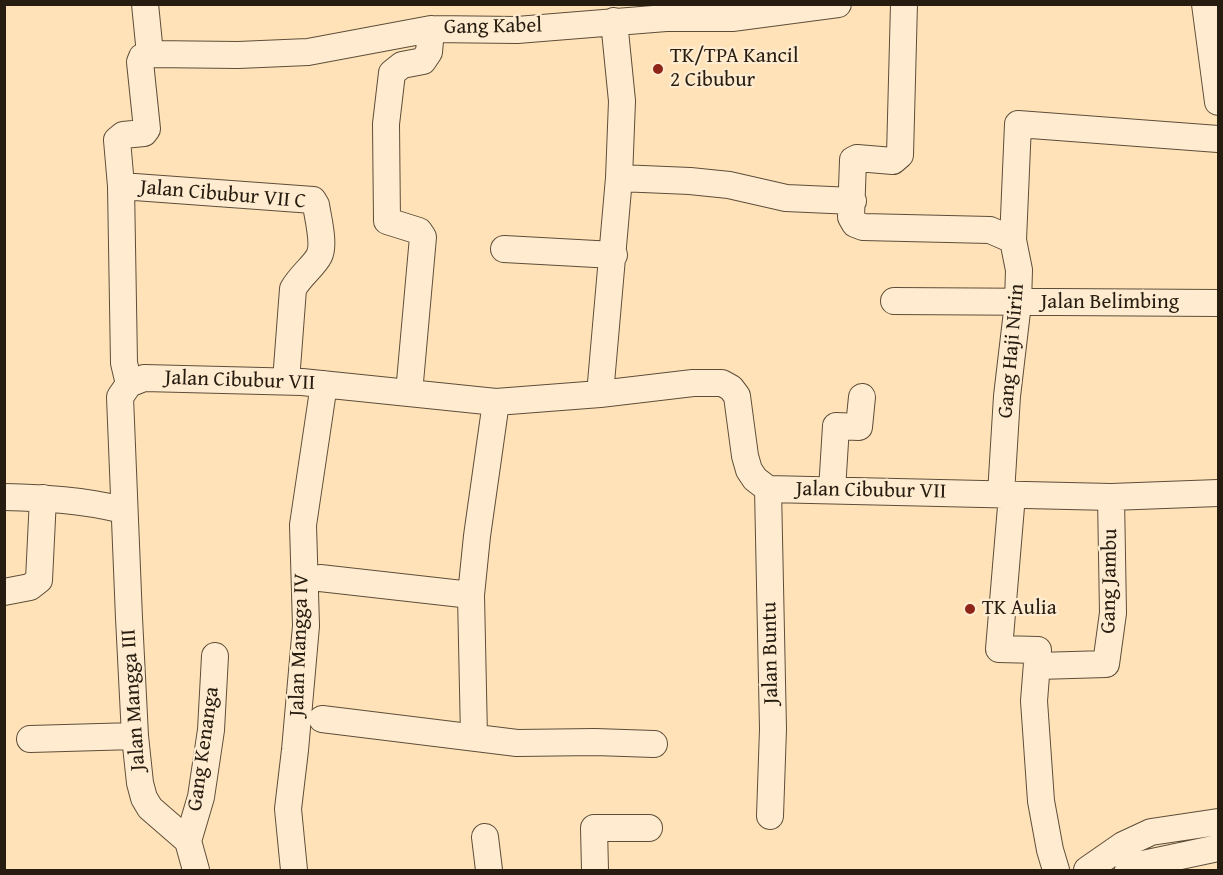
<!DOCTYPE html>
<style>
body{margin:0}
#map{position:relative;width:1223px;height:875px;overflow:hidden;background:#ffe2b7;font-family:"Gentium Book Plus",serif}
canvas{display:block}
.frame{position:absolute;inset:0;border:6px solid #271c10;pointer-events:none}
</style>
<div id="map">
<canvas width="1223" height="875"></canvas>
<div class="frame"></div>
</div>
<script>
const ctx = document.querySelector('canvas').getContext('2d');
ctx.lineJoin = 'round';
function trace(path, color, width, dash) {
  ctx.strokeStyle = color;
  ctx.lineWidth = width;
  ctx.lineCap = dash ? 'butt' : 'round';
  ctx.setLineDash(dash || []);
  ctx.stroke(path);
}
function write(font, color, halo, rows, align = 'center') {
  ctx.font = font + ' "Gentium Book Plus",serif';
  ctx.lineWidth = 4.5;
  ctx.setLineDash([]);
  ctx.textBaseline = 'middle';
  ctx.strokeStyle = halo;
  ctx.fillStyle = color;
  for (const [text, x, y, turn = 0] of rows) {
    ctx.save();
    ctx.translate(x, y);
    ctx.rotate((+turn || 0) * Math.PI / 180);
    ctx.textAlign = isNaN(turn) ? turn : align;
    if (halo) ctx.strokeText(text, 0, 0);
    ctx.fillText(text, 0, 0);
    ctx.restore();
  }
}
const minor = new Path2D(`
 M145,4L150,54
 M904,4L900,155L893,161L857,158L853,160L851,217L855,224L863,227L990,230L1013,240L1019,270L1018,303L1007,396L1001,494
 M1205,4L1218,102
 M619,178L690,181L729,185L786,198L853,201
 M121,186L313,200L316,205C318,218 325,245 319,256C314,266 300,276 293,289L286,381
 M1013,240L1018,124L1218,139
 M504,249L614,255
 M894,301L1218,303
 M129,384L124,363L121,186L117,140L123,135L144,133L147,129L140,62L142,57L150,54L238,55L308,52L431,29L517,30L666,18H732L838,4
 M409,393L423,237L419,231L387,221L386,124L392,73L402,65L423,61L429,52L431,29
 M600,394L619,178L622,101L614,21
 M768,489L773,729L770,816
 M832,490L836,426L859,427L862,397
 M1012,495L999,649L1038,650L1034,701L1041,801L1050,850L1056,870
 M4,497C45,498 83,500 123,510
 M320,578L471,595
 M4,592L30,587L39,580L43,498
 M1038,666L1106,664L1113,613L1111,497
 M322,719L517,743L595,742L654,744
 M474,737L471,595L477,536L496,402
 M30,739L135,736
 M485,837L489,870
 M188,841L201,797L211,730L215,656
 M196,870L188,841L150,808L144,798L140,783L135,736L129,618L120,397L129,384L144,378L302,382L496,402L600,394L693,383H722L731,388L737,396L745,456L749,470L755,479L768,489L1111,497L1218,493
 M294,870L288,809L295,750L306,626L303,525L324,384
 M595,870L594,828H649
 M1087,870L1123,845L1151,832L1218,822
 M1128,870L1143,864L1218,848`);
const markers = [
 [658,69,6,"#8f2418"],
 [970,609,6,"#8f2418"]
];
const streetNames = [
 ["Gang Kabel",493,27,-1],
 ["Jalan Cibubur VII C",223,195,5],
 ["Jalan Belimbing",1110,303],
 ["Gang Haji Nirin",1012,351,-85],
 ["Jalan Cibubur VII",240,381,2],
 ["Jalan Cibubur VII",871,491,1],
 ["Gang Jambu",1110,581,-89],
 ["Jalan Mangga IV",300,645,-88],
 ["Jalan Buntu",771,653,-91],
 ["Jalan Mangga III",134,700,-94],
 ["Gang Kenanga",204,749,-82]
];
const poiNames = [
 ["TK/TPA Kancil",670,57],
 ["2 Cibubur",670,81],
 ["TK Aulia",982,609]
];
trace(minor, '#5d4e3a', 28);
trace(minor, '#ffecd0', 26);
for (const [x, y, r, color] of markers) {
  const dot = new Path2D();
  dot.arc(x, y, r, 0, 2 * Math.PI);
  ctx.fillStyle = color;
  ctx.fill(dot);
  trace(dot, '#ffecd0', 2);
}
write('21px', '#271c10', '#ffecd0', streetNames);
write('21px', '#271c10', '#ffecd0', poiNames, 'left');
</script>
